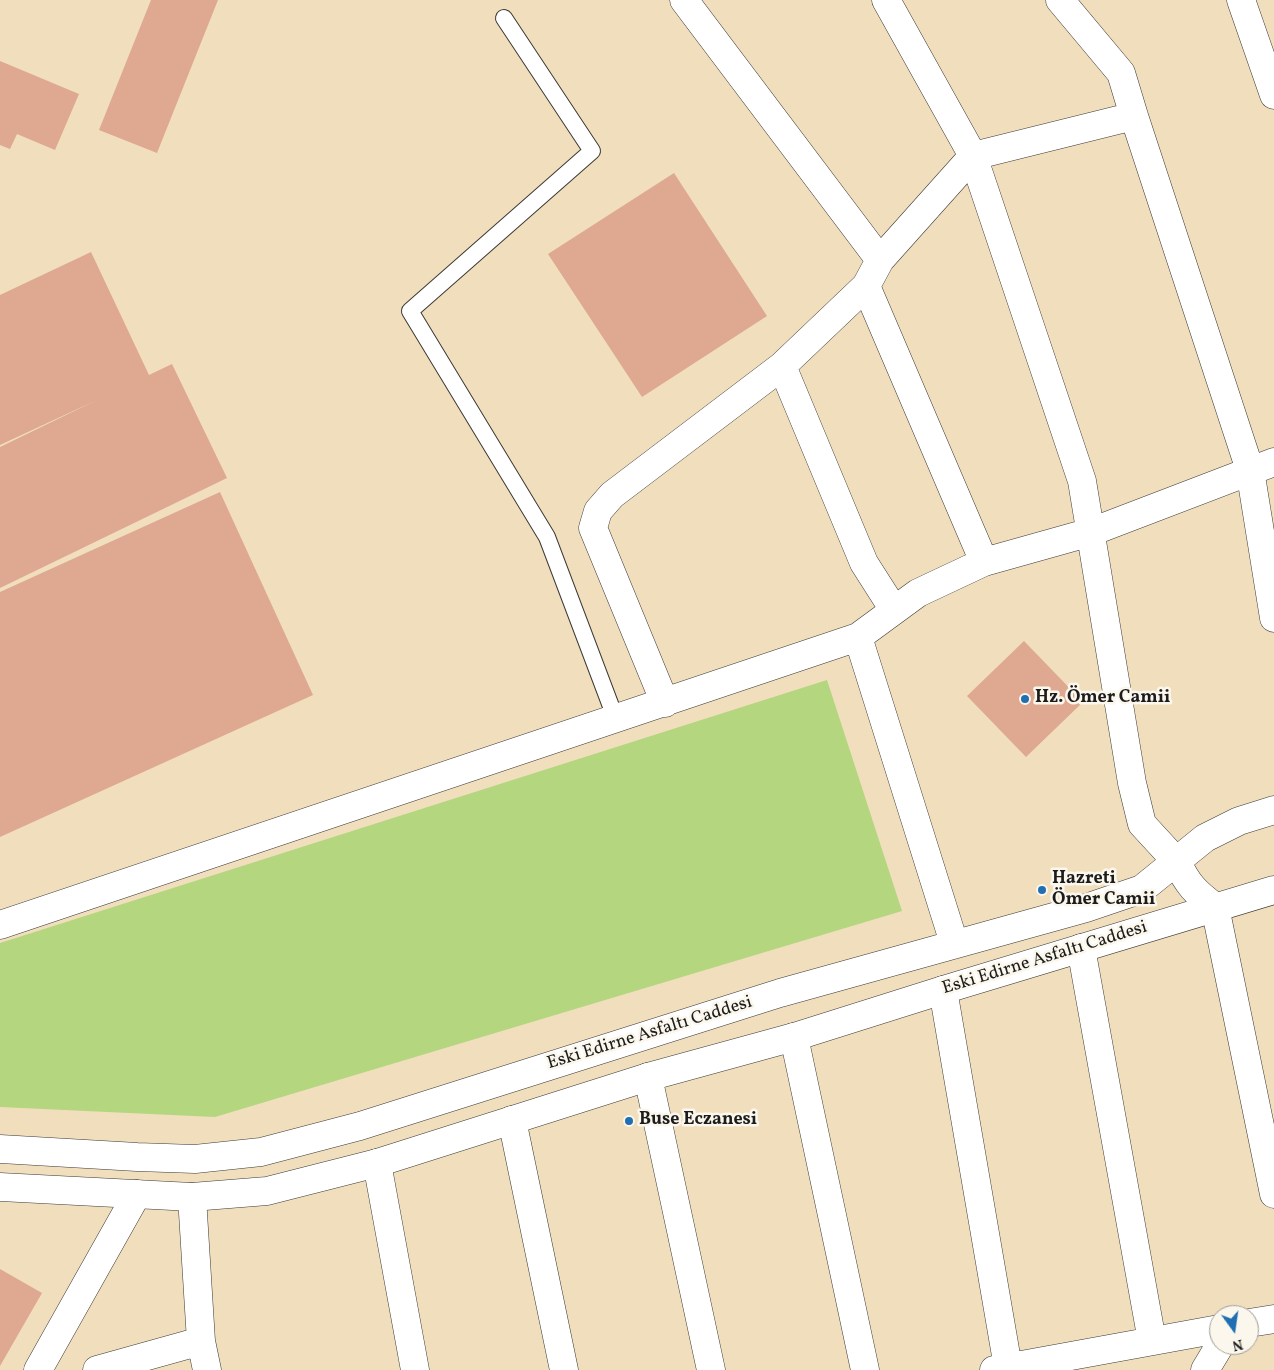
<!DOCTYPE html>
<meta charset="utf-8">
<style>
body{margin:0}
#map{position:relative;width:1274px;height:1370px;overflow:hidden;background:#f0debd;font-family:Vollkorn,serif}
canvas{display:block}
.north{position:absolute;left:1209px;top:1305px;width:50px;height:50px;box-sizing:border-box;background:#fbf7ec;border:1px solid #a29f99;border-radius:50%;rotate:166deg;font-size:14px;font-weight:700;line-height:20px;text-align:center;color:#1c1c1c}
.north::after{content:'';display:block;margin:auto;width:18px;height:22px;background:#1f6fb2;clip-path:polygon(50% 0,100% 100%,50% 72%,0 100%)}
</style>
<div id="map">
<canvas width="1274" height="1370"></canvas>
<div class="north">N</div>
</div>
<script>
const ctx = document.querySelector('canvas').getContext('2d');
ctx.lineJoin = 'round';
function paint(path, color) {
  ctx.fillStyle = color;
  ctx.fill(path, 'evenodd');
}
function trace(path, color, width, dash) {
  ctx.strokeStyle = color;
  ctx.lineWidth = width;
  ctx.lineCap = dash ? 'butt' : 'round';
  ctx.setLineDash(dash || []);
  ctx.stroke(path);
}
function write(font, color, halo, rows, align = 'center') {
  ctx.font = font + ' Vollkorn,serif';
  ctx.lineWidth = 5;
  ctx.setLineDash([]);
  ctx.textBaseline = 'middle';
  ctx.strokeStyle = halo;
  ctx.fillStyle = color;
  for (const [text, x, y, turn = 0] of rows) {
    ctx.save();
    ctx.translate(x, y);
    ctx.rotate((+turn || 0) * Math.PI / 180);
    ctx.textAlign = isNaN(turn) ? turn : align;
    if (halo) ctx.strokeText(text, 0, 0);
    ctx.fillText(text, 0, 0);
    ctx.restore();
  }
}
const green = new Path2D(`
 M827,680L902,911L215,1117L0,1107V943Z`);
const building = new Path2D(`
 M151,0H218L157,153L99,130Z
 M0,61L79,94L55,150L17,134L10,149L0,145Z
 M674,173L767,316L642,397L548,254Z
 M91,252L149,375L172,364L227,478L0,588V447L97,400L0,445V295Z
 M220,492L313,695L0,837V592Z
 M1024,641L1083,702L1026,757L967,696Z
 M0,1269L42,1293L0,1366Z`);
const lane = new Path2D(`
 M504,18L592,151L410,311L547,537L615,717`);
const street = new Path2D(`
 M684,0L880,260L866,286L984,562
 M886,0L973,156L1082,481L1132,783L1142,824L1177,862
 M1060,0L1121,73L1134,116L1250,470L1274,618
 M880,260L973,156L1134,116
 M866,286L782,366L864,563L894,610
 M858,637L954,943
 M665,703L593,528L598,511L612,495L782,366
 M1215,907L1274,1194
 M0,925L858,637L918,593L984,562L1091,532L1274,462
 M1081,948L1152,1341
 M943,990L1008,1367
 M794,1037L865,1370
 M648,1077L711,1370
 M512,1120L564,1370
 M377,1163L415,1370
 M192,1197L201,1341L207,1370
 M1249,1323L1274,1319
 M38,1370L137,1194
 M97,1370L201,1341
 M994,1370L1219,1329
 M1205,1370L1220,1345`);
const secondary = new Path2D(`
 M1241,0L1274,95`);
const primary = new Path2D(`
 M1177,862C1188,885 1195,892 1215,907
 M0,1149L137,1157L195,1159L261,1152L360,1126L780,993L1086,908L1142,889L1205,838L1239,821L1274,810
 M0,1187L192,1197L267,1191L377,1163L648,1077L794,1037L943,990L1274,890`);
const markers = [
 [1025,699,5,"#1f6fb2"],
 [1042,890,5,"#1f6fb2"],
 [629,1121,5,"#1f6fb2"]
];
const poiNames = [
 ["Hz. Ömer Camii",1035,699],
 ["Hazreti",1052,880],
 ["Ömer Camii",1052,901],
 ["Buse Eczanesi",639,1121]
];
const streetNames = [
 ["Eski Edirne Asfaltı Caddesi",1045,959,-17],
 ["Eski Edirne Asfaltı Caddesi",650,1034,-17]
];
paint(green, '#b4d67f');
paint(building, '#dea990');
trace(lane, '#3c3934', 18);
trace(street, '#3c3934', 29);
trace(secondary, '#3c3934', 29);
trace(primary, '#3c3934', 29);
trace(lane, '#fff', 16);
trace(street, '#fff', 28);
trace(secondary, '#fff', 28);
trace(primary, '#fff', 28);
for (const [x, y, r, color] of markers) {
  const dot = new Path2D();
  dot.arc(x, y, r, 0, 2 * Math.PI);
  ctx.fillStyle = color;
  ctx.fill(dot);
  trace(dot, '#fbf7ec', 2);
}
write('bold 18px', '#1c1c1c', '#fbf7ec', poiNames, 'left');
write('18px', '#1c1c1c', '#fbf7ec', streetNames);
</script>
